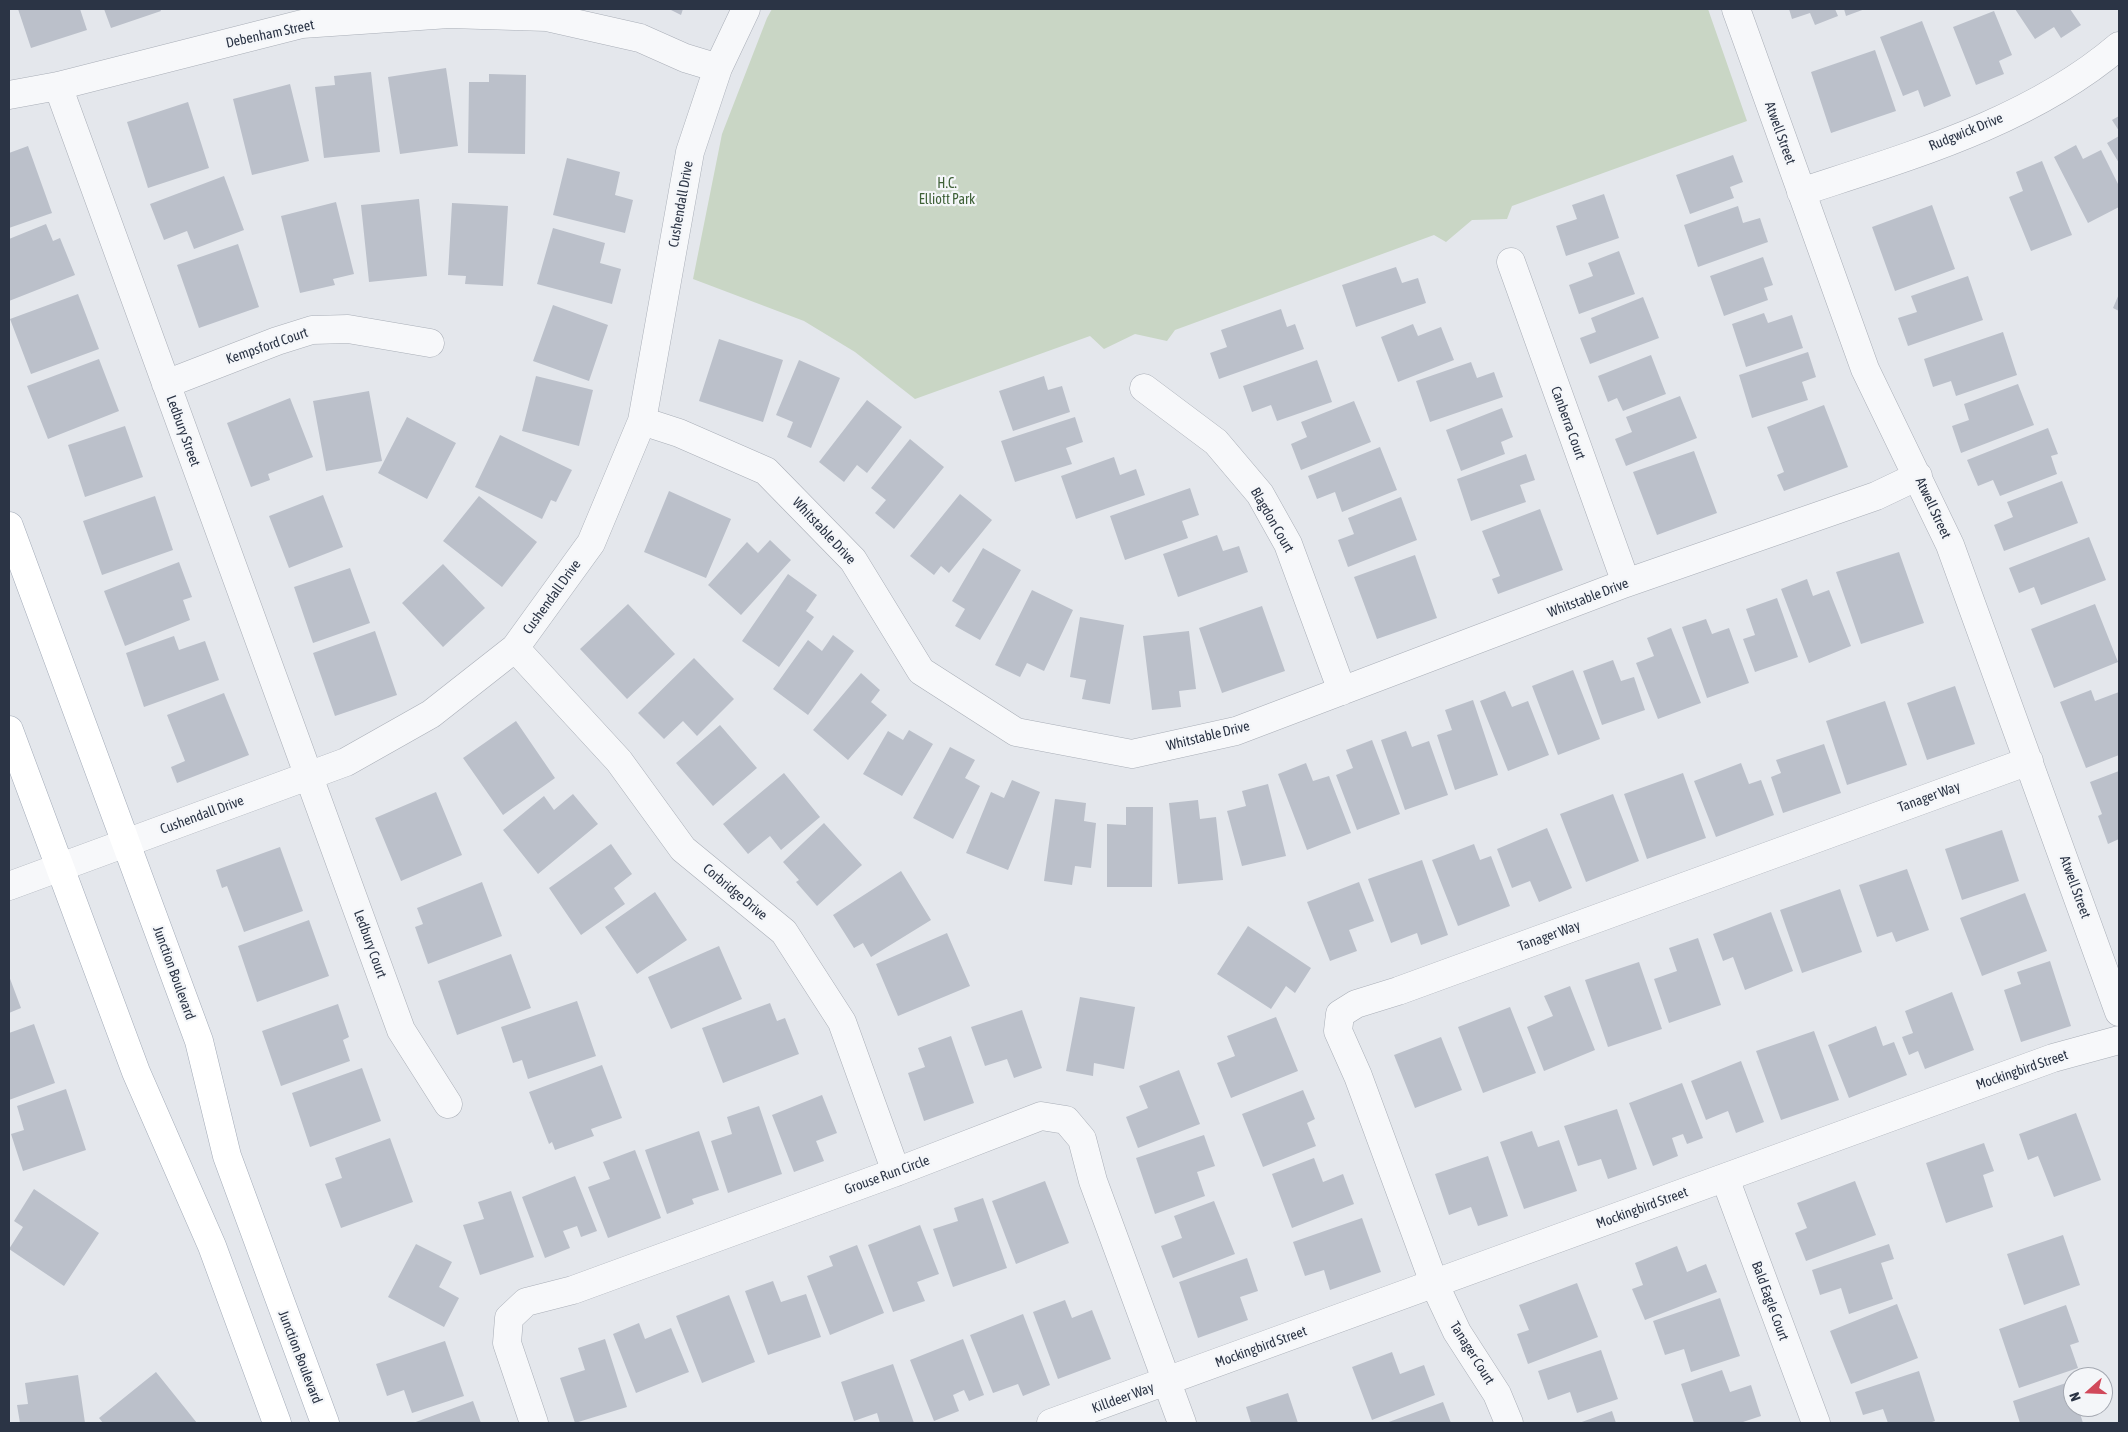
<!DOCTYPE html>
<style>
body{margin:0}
#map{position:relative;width:2128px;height:1432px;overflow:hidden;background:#e4e7ec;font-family:"Asap Condensed",sans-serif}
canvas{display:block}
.frame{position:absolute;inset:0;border:10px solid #2b3445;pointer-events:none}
.north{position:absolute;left:2063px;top:1367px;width:50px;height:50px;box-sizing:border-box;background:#f4f6f9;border:1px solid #a4a8b1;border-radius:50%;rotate:250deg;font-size:14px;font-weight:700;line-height:20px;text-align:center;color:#2b3445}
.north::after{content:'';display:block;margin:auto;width:18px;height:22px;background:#d1495b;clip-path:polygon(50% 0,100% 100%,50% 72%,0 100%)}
</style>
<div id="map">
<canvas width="2128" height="1432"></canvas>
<div class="frame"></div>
<div class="north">N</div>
</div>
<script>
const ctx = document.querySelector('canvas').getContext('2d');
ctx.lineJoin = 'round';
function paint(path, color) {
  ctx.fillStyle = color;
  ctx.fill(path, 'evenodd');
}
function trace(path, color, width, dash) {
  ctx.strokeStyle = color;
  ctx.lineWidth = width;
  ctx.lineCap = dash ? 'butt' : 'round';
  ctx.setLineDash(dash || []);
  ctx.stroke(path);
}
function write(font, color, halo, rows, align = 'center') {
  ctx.font = font + ' "Asap Condensed",sans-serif';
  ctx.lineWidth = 4.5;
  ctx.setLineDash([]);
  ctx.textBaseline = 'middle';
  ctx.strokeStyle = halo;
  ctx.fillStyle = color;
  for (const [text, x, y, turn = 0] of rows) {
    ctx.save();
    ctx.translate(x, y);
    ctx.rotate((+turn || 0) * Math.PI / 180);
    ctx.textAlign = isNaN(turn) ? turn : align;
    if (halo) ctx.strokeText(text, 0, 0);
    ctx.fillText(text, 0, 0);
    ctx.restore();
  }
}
const green = new Path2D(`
 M772,9H1708L1747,121L1512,206L1507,219L1472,220L1446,242L1434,235L1175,330L1167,341L1135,334L1104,349L1090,336L915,399L855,352L804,321L693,279L722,134L767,18Z`);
const building = new Path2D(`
 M18,9H80L87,30L31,48Z
 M104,9H160L161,11L111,28Z
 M669,9H683L681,15Z
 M1789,9H1835L1838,16L1815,25L1810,13L1792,19Z
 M1844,9H1865L1846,16Z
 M2015,9H2070L2081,25L2061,38L2054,27L2035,39Z
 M1994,11L2012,55L1999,61L2004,74L1976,85L1953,27Z
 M1922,21L1951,96L1924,107L1918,90L1903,96L1880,37Z
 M1875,50L1896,111L1831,133L1811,72Z
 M446,68L458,146L400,154L388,77Z
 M371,72L380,152L324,158L315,87L335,85L334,76Z
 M489,74L526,75L525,154L468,153L469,82H489Z
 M290,84L309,161L252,175L233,99Z
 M188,102L209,168L148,188L127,122Z
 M2119,116V131L2112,120Z
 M2119,136V163L2107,143Z
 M2076,145L2083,159L2101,150L2119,186V207L2088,223L2054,157Z
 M28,146L52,213L9,228V153Z
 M1733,155L1743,182L1730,187L1734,198L1690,214L1676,175Z
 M567,158L620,172L615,195L633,200L625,233L553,215Z
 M2042,161L2072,235L2031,251L2009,197L2023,191L2016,172Z
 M224,176L244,230L194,249L187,231L164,240L150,204Z
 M1604,194L1619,238L1566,256L1556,226L1577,219L1572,205Z
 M419,199L427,276L369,282L361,205Z
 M336,202L354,274L333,279L335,285L300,293L281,216Z
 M452,203L508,206L503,286L465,284L466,276L448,275Z
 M1932,205L1955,269L1895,291L1872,227Z
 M1738,206L1743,223L1760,218L1768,242L1698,267L1684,225Z
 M46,224L53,241L60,238L75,275L9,301V239Z
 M553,228L605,243L600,263L621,269L612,304L537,284Z
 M238,244L259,307L199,328L177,265Z
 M1619,251L1635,294L1579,314L1569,285L1593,276L1588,263Z
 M1763,257L1773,285L1764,288L1768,300L1724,316L1710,276Z
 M1396,267L1402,283L1418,278L1426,303L1356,327L1342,285Z
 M1968,276L1983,320L1908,346L1898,318L1917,312L1911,296Z
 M78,294L99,349L31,374L10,319Z
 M2119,294V311L2113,308Z
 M1643,297L1659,338L1590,364L1580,338L1596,332L1591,318Z
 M553,305L608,325L589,381L533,361Z
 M1281,309L1287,327L1295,324L1304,349L1219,379L1210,353L1227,347L1221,330Z
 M1764,313L1768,323L1792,315L1803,348L1746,367L1732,324Z
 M1413,324L1418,336L1441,327L1454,360L1398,382L1381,337Z
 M2003,332L2017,375L1956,396L1951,381L1933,387L1924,359Z
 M719,339L783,360L763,422L699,401Z
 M1808,352L1816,377L1802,382L1808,400L1752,418L1739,375Z
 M1651,355L1666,394L1623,411L1617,398L1608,402L1598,376Z
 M99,359L119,411L48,439L27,386Z
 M799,360L840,378L811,448L787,437L793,422L776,415Z
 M1317,360L1332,402L1277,421L1271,405L1252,412L1243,386Z
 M1471,362L1477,378L1494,372L1503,397L1430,422L1416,381Z
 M536,376L593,390L579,446L522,431Z
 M1044,376L1048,390L1062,386L1070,412L1013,431L999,391Z
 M2018,384L2034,425L1961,453L1952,426L1969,420L1964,404Z
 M369,391L382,461L326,471L313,401Z
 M1680,396L1697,438L1626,466L1615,439L1632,432L1626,417Z
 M290,398L313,457L268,474L270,480L251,487L227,423Z
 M867,400L902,427L867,473L857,465L844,482L819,462Z
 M1354,401L1371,442L1301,470L1291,444L1307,437L1301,422Z
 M1824,405L1848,467L1784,491L1777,475L1784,472L1767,427Z
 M1502,408L1513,437L1501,442L1505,454L1461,471L1446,430Z
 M407,417L456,443L427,499L378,473Z
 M1075,417L1083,442L1066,448L1072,464L1015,482L1001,441Z
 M125,426L143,477L85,497L68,445Z
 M2048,428L2058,454L2051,456L2057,474L2000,496L1993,480L1978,486L1967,460Z
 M500,435L572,470L556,502L551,500L542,519L475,487Z
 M910,439L944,467L894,529L875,513L886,500L871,488Z
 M1380,447L1397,490L1342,512L1335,492L1317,499L1308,476Z
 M1694,451L1717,513L1657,535L1633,472Z
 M1526,454L1535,480L1520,485L1526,502L1471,521L1457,479Z
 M1114,457L1120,475L1136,469L1145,495L1076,519L1061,476Z
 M2062,481L2078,523L2004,551L1994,525L2013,517L2007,502Z
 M1190,488L1199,515L1182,521L1188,538L1125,560L1110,516Z
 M669,491L731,519L706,578L644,552Z
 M960,494L992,520L949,573L941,566L934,575L910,556Z
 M323,495L343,547L289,568L269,516Z
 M155,496L173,550L102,575L83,521Z
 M479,496L537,542L502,587L443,541Z
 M1401,497L1417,540L1348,567L1338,540L1354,534L1348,518Z
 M1540,509L1563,570L1498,594L1492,579L1500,576L1482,531Z
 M1217,535L1223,551L1239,546L1248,572L1178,597L1163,554Z
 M2089,537L2106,580L2041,605L2034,587L2019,593L2009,568Z
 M770,540L791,560L741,615L708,585L747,542L758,553Z
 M983,548L1021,570L980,640L955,626L965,609L952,601Z
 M1899,552L1924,623L1861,644L1836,572Z
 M1415,555L1437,618L1377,639L1354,577Z
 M179,562L192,597L183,600L190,620L125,646L104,591Z
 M443,564L485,608L443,647L402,603Z
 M350,568L370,623L313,643L294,587Z
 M788,574L817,595L806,611L814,617L779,667L742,641Z
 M1807,579L1813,596L1829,590L1851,646L1809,663L1781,589Z
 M1032,590L1073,610L1044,671L1027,663L1020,677L995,665Z
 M1777,598L1798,657L1755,672L1743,639L1755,635L1746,609Z
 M628,604L675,654L627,699L580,649Z
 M2095,604L2118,662L2054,688L2031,629Z
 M1262,606L1285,671L1222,693L1199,628Z
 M1080,617L1124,625L1110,704L1082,699L1086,680L1070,677Z
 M1706,619L1712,634L1729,628L1749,683L1707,698L1682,627Z
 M1671,628L1701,703L1658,719L1636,663L1654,656L1647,638Z
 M375,631L397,695L335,716L313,653Z
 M1189,631L1196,689L1179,691L1181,707L1152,710L1143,636Z
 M833,635L854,651L808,715L773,689L808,640L822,651Z
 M174,636L179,650L205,641L219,680L144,707L126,653Z
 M694,658L734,699L697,736L683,721L664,739L638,713Z
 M1613,660L1621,681L1634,677L1645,710L1602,725L1583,671Z
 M1573,670L1600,739L1558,755L1532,686Z
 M861,673L880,690L871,702L887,715L848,760L813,730Z
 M1955,686L1975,744L1927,760L1907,703Z
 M2091,690L2095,701L2119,692V755L2086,768L2060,702Z
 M1505,691L1512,707L1528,701L1549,755L1508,771L1480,701Z
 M224,693L249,755L177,783L171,767L185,761L167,715Z
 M1473,700L1498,775L1455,790L1437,735L1452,730L1445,710Z
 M1885,701L1907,765L1847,785L1826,721Z
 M516,721L555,778L503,815L463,758Z
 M720,725L757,768L713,806L676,763Z
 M909,730L933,744L902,796L863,774L888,731L903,740Z
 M1406,731L1412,747L1429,741L1448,795L1405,810L1381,740Z
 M1372,740L1400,814L1357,830L1336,775L1353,768L1346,750Z
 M1824,744L1841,793L1783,813L1771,777L1781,773L1776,760Z
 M950,747L975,760L965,778L980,786L953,839L913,818Z
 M1306,763L1313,781L1329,776L1351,833L1307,850L1278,774Z
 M1741,763L1749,784L1761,780L1774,815L1716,837L1694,781Z
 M2119,771V839L2108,844L2098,816L2102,814L2090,782Z
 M784,773L820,817L781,850L770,836L748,854L723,824Z
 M1683,773L1706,838L1647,859L1624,794Z
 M1012,780L1040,792L1008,870L966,853L991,792L1004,798Z
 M1268,784L1286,856L1242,866L1227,811L1246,806L1242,791Z
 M436,792L462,855L401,881L375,818Z
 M573,794L598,824L538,874L503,830L544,796L554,810Z
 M1613,794L1639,861L1586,882L1560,814Z
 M1055,799L1086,803L1084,821L1096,823L1091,868L1075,866L1072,885L1044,881Z
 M1198,800L1200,819L1216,817L1223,880L1178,884L1169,803Z
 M1126,807H1153L1152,887H1107V824L1126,825Z
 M824,823L862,865L817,906L796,882L799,880L783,862Z
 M1547,828L1572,888L1539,902L1530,881L1512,888L1497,849Z
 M2002,830L2019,881L1962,900L1945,849Z
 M611,844L632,874L614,888L625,904L581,935L549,888Z
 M1474,844L1480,860L1491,856L1510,906L1458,926L1432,860Z
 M280,847L303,911L244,932L227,886L222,888L216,870Z
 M1422,860L1448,935L1421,945L1417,933L1391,943L1368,879Z
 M1907,869L1929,930L1896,942L1892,932L1877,937L1859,885Z
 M901,871L931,920L871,957L863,943L854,948L833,915Z
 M482,882L502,936L428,964L415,927L423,924L417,908Z
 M1359,882L1374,921L1349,930L1357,951L1330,961L1307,902Z
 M1840,889L1862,952L1802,973L1780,910Z
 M655,892L687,940L637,974L605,927Z
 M2025,893L2047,951L1982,976L1960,918Z
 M1771,912L1793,971L1745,990L1733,957L1723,961L1713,934Z
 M309,920L329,976L257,1002L238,946Z
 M1248,926L1311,968L1295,993L1286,986L1271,1009L1217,974Z
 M947,933L970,986L898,1016L876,964Z
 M1698,938L1721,1005L1669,1023L1654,979L1677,971L1669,948Z
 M719,946L742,999L671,1029L648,977Z
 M511,954L531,1008L457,1035L438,981Z
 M2050,961L2071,1026L2021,1042L2004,990L2021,984L2017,972Z
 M1639,962L1662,1029L1608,1047L1585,980Z
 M9,976L21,1008L9,1013Z
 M1570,986L1595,1050L1544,1071L1527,1027L1553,1016L1544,996Z
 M1952,992L1974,1050L1925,1069L1918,1051L1909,1055L1902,1037L1913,1033L1905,1011Z
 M1080,997L1135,1007L1124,1069L1094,1063L1093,1076L1066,1071Z
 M577,1001L596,1056L528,1079L522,1060L513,1063L501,1027Z
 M770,1003L777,1021L785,1018L799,1054L723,1083L702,1028Z
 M338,1004L349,1037L343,1040L350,1061L281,1086L262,1031Z
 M1510,1007L1536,1073L1483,1093L1458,1027Z
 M1022,1010L1042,1068L1014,1078L1007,1059L985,1066L971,1027Z
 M1276,1017L1298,1071L1231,1098L1217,1063L1235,1056L1227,1036Z
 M34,1024L55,1083L9,1100V1033Z
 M1876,1026L1883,1046L1894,1042L1907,1075L1849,1098L1828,1045Z
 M1814,1031L1839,1100L1781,1120L1756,1051Z
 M951,1036L974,1103L924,1121L908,1073L925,1067L918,1048Z
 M1441,1037L1462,1090L1415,1108L1394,1055Z
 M1741,1061L1764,1122L1736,1133L1728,1111L1706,1120L1691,1081Z
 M602,1065L622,1118L591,1129L594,1136L555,1150L552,1142L549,1144L529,1092Z
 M362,1068L381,1121L310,1147L292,1093Z
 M1179,1070L1200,1124L1138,1148L1126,1117L1148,1108L1139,1086Z
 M1682,1083L1703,1138L1687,1144L1683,1134L1672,1138L1678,1156L1653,1166L1629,1103Z
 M66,1089L86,1150L23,1171L11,1134L24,1130L17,1106Z
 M1303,1090L1315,1119L1307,1123L1316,1146L1263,1167L1242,1114Z
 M822,1095L837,1133L816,1141L824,1161L794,1172L772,1115Z
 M759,1106L782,1174L728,1193L711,1141L732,1134L727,1117Z
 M1617,1109L1637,1169L1608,1179L1601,1159L1578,1166L1564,1126Z
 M2076,1113L2101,1180L2054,1197L2038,1156L2028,1160L2019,1134Z
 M699,1131L719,1190L692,1199L694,1204L667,1214L645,1150Z
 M1532,1131L1538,1147L1559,1140L1577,1191L1524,1209L1500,1142Z
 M1204,1135L1215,1166L1197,1172L1205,1196L1155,1214L1136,1158Z
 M390,1138L413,1202L341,1228L325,1184L342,1178L335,1158Z
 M1984,1143L1994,1171L1983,1175L1993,1207L1946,1223L1926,1163Z
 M635,1150L661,1218L608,1238L588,1187L610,1179L603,1162Z
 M1488,1156L1508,1216L1478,1226L1471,1207L1449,1215L1435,1174Z
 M1314,1158L1323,1182L1343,1174L1354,1204L1292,1228L1272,1174Z
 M575,1176L597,1231L581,1237L577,1226L563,1231L570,1248L545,1258L522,1197Z
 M1045,1181L1069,1243L1016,1264L992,1201Z
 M1855,1181L1876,1235L1806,1261L1795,1233L1807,1228L1797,1203Z
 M34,1189L99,1233L64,1286L9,1249L23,1227L14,1221Z
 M511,1191L534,1257L480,1275L463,1225L484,1219L478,1202Z
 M983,1198L1007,1268L953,1287L933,1229L958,1221L954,1208Z
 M1214,1201L1235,1254L1173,1278L1161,1246L1182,1238L1174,1216Z
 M1362,1218L1381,1272L1330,1290L1324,1270L1305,1276L1293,1242Z
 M920,1225L939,1274L917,1282L925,1301L893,1312L868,1245Z
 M2063,1235L2080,1285L2024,1305L2007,1254Z
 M416,1244L452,1262L439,1287L459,1298L444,1327L388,1297Z
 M1889,1244L1894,1259L1881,1263L1893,1299L1849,1314L1841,1288L1820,1295L1812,1270Z
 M857,1245L884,1313L830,1335L807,1276L833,1266L829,1256Z
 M1677,1246L1687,1272L1706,1264L1717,1292L1645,1320L1632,1289L1643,1285L1635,1263Z
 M1247,1258L1258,1291L1240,1297L1248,1320L1198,1338L1179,1282Z
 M773,1281L781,1302L806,1294L821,1337L768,1355L745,1291Z
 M1577,1283L1598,1337L1528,1364L1517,1334L1529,1330L1519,1305Z
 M729,1295L755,1362L702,1383L676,1316Z
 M1720,1298L1740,1356L1691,1372L1684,1349L1665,1355L1653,1321Z
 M1065,1300L1072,1318L1092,1310L1111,1359L1058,1379L1033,1312Z
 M1897,1304L1918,1358L1851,1384L1830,1331Z
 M2066,1305L2079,1342L2070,1345L2078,1368L2019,1388L1999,1329Z
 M1023,1314L1050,1385L1023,1396L1018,1384L993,1393L970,1335Z
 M639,1323L645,1339L671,1328L689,1372L636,1393L613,1334Z
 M605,1339L627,1407L575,1423L560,1378L585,1370L578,1348Z
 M963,1339L984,1395L969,1401L964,1390L953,1395L959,1411L934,1421L910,1360Z
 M445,1341L464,1396L412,1413L404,1390L387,1396L376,1364Z
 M1601,1350L1618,1399L1577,1413L1570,1392L1548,1400L1538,1371Z
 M1392,1352L1400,1374L1424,1365L1435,1395L1372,1420L1352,1367Z
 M893,1364L914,1423H880L877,1413L854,1421L841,1382Z
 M1722,1370L1730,1392L1751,1385L1761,1416L1740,1423H1694L1681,1384Z
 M1919,1371L1935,1421L1929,1423H1888L1883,1409L1863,1415L1855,1392Z
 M156,1372L197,1423H103L99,1418Z
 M78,1375L85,1423H20L17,1405L28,1404L25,1383Z
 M2069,1382L2073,1393V1407H2078L2083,1423H2020L2013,1401Z
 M1288,1393L1298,1423H1251L1246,1407Z
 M473,1401L481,1423H413Z
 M1443,1402L1451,1423H1386Z
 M1612,1411L1616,1423H1579Z`);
const minor = new Path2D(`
 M1736,9L1865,369L1950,545L2119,1012
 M58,86L401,1030L448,1104
 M9,95L58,86L302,24L449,14L547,17L640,38L685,58L718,68
 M1801,192C1910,156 2030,122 2119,46
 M1511,262L1626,583
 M166,384L277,341L312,330L348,329L430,343
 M1144,388L1216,442L1260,494L1288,544L1342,691
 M642,421L679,433L766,471L853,560L921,671L1016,732L1132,754L1236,731L1626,583L1876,496L1918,476
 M515,648L619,761L683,849L784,932L842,1022L896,1172
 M9,886L346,762L431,714L515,648L591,543L642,421L690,152L718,68L746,9
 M1725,1178L1816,1423
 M534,1423L507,1343L509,1318L526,1302L573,1290L896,1172L1041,1116L1066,1120L1082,1139L1093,1181L1182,1423
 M1051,1423L2053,1058L2119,1040
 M1509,1423L1497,1394L1457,1332L1434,1283L1358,1076L1338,1031L1340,1014L1356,1004L1398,991L2029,761`);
const major = new Path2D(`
 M9,526L199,1041L227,1156L325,1423
 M9,730L136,1072L212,1246L277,1423`);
const streetNames = [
 ["Debenham Street",270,34,-12],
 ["Rudgwick Drive",1966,132,-22],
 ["Atwell Street",1780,133,70],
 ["Cushendall Drive",681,204,-80],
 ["Kempsford Court",267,346,-19],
 ["Canberra Court",1568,423,70],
 ["Ledbury Street",183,431,70],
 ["Atwell Street",1933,508,65],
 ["Blagdon Court",1272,520,60],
 ["Whitstable Drive",824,531,47],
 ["Cushendall Drive",552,597,-54],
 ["Whitstable Drive",1588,598,-21],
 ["Whitstable Drive",1208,736,-14],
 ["Tanager Way",1929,797,-20],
 ["Cushendall Drive",202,815,-20],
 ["Atwell Street",2075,887,70],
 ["Corbridge Drive",735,892,40],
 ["Tanager Way",1549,936,-20],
 ["Ledbury Court",370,944,70],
 ["Junction Boulevard",174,973,70],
 ["Mockingbird Street",2022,1070,-19],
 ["Grouse Run Circle",887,1175,-20],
 ["Mockingbird Street",1642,1208,-20],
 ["Bald Eagle Court",1770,1301,70],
 ["Mockingbird Street",1261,1347,-20],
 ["Tanager Court",1472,1353,58],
 ["Junction Boulevard",300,1357,69],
 ["Killdeer Way",1123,1398,-20]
];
const parkNames = [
 ["H.C.",947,184],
 ["Elliott Park",947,200]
];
paint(green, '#c9d6c5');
paint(building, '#bbc0ca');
trace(minor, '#a9aeb7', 29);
trace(major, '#a3abb8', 29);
trace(minor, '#f7f8fa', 28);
trace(major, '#fff', 28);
write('14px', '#2b3445', '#f4f6f9', streetNames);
write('14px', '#3f6138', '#f4f6f9', parkNames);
</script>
